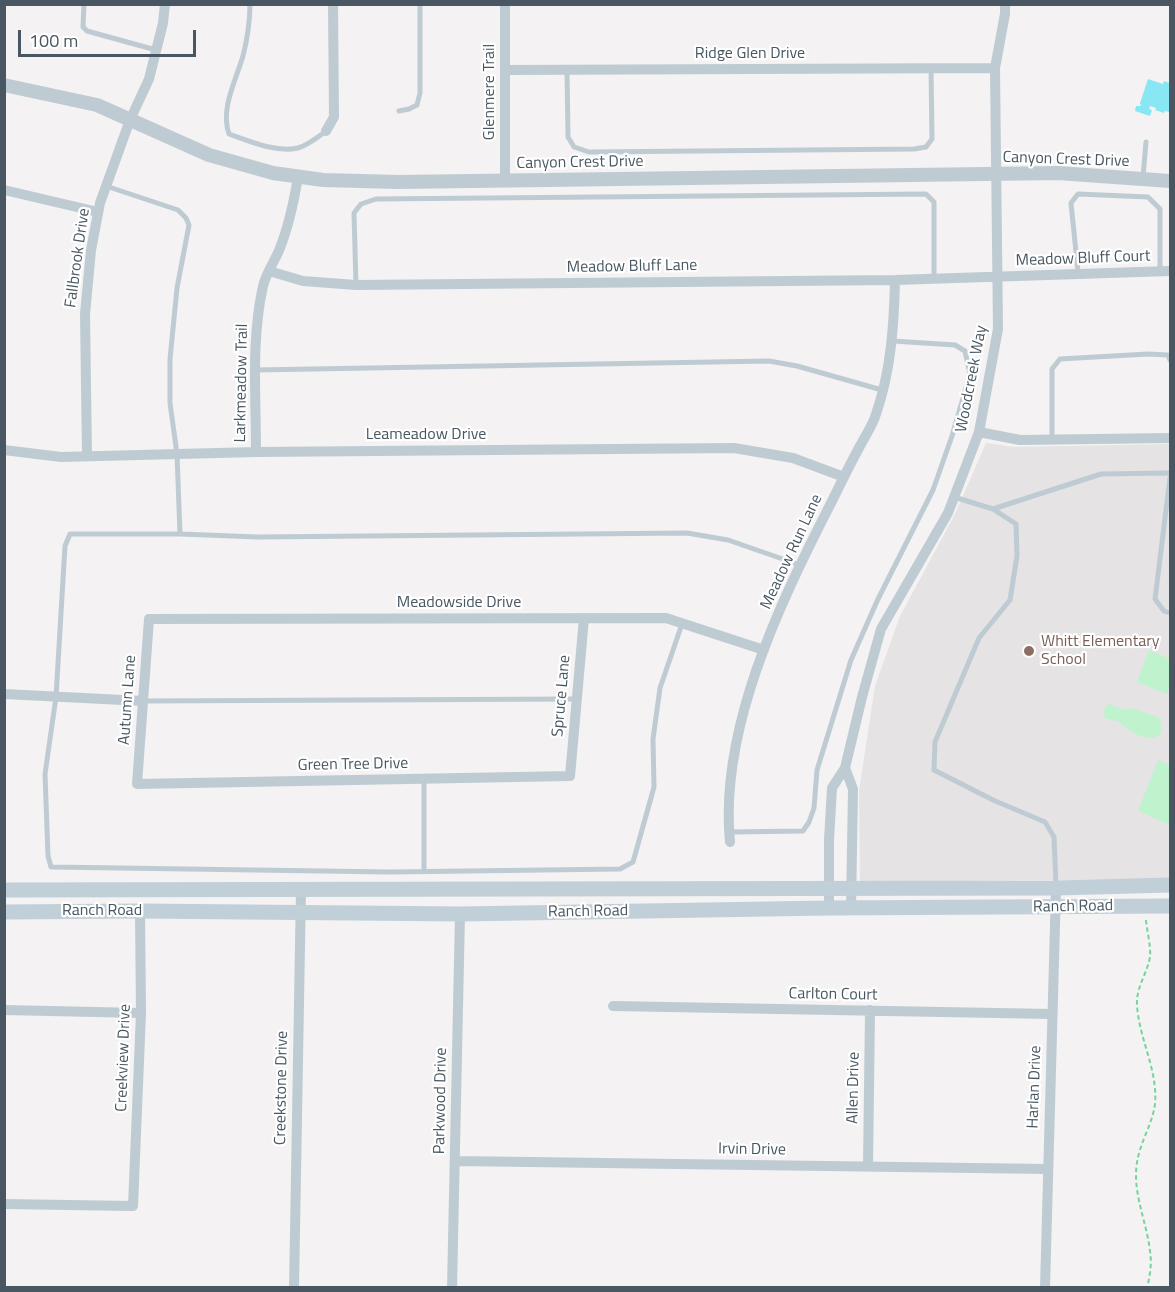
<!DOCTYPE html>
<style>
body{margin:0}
#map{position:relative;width:1175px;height:1292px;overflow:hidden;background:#f4f2f2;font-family:"Titillium Web",sans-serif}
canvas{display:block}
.frame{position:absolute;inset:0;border:6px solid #485761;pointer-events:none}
.scale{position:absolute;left:18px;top:30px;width:178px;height:27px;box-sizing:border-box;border:3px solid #485761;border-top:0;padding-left:8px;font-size:18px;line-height:21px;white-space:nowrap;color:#485761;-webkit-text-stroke:4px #fff;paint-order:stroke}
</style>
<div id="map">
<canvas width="1175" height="1292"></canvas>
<div class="frame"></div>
<div class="scale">100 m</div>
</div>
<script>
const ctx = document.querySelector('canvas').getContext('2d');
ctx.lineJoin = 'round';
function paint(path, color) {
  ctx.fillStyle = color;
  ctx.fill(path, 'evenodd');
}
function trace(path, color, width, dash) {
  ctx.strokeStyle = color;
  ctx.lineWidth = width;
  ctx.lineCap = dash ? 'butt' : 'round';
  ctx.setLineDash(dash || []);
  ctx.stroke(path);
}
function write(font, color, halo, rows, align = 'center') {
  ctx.font = font + ' "Titillium Web",sans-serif';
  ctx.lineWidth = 4.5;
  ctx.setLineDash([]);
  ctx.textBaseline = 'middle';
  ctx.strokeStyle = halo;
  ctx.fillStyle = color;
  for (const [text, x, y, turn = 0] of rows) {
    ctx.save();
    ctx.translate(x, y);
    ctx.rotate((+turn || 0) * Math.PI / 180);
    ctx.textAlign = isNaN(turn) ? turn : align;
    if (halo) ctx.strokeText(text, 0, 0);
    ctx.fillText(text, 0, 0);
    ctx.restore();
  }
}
const education = new Path2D(`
 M986,443L1014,447L1170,444V879L860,882L859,791L875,686L900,616L955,514Z`);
const green = new Path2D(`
 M1149,650L1170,659V685L1167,694L1137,682Z
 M1108,704L1126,710L1132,708L1159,718C1171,751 1130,736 1120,722L1105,718L1103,712Z
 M1158,760L1170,765V825L1138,811Z`);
const water = new Path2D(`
 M1148,79L1163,84L1164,81L1170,83V112L1165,111L1164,113L1155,110L1156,108L1150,106L1149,109L1152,110L1150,116L1135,111L1136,106H1141L1140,103Z`);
const path = new Path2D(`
 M1146,920C1147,932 1151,945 1150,957C1147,974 1136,987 1137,1005C1139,1039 1158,1070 1155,1104C1152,1128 1136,1146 1136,1175C1136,1201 1147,1225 1150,1251C1152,1263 1150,1276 1147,1288`);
const service = new Path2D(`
 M84,4L83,27L87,31L156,50
 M250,4C250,21 247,40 243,56C236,80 220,109 229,134C249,141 276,153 298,148C308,145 318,137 326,131
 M567,71L568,137L574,147L589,152L914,149L926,147L932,139L931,68
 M399,111L409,109L417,105L420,93V4
 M1143,177L1146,142
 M106,186L178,210L186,218L189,225L177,288L170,359V403L177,454L180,534
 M1078,272L1071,203L1078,194L1148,197L1160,209V271
 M356,285L354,213L361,204L376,199L926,194L934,202V279
 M255,370L769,361L797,366L882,390
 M1052,440V369L1060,359L1148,354L1168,355L1170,360
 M1170,478L1155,599L1164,611L1170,613
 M954,497L993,509L1016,524L1017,556L1010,600L979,638L935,742L934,770L993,800L1045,822L1054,837L1056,886
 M993,509L1101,474L1170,473
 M682,624L660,688L653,739L654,787L633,862L620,869L390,872L51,867L48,856L45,774L56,697L65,546L70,534H180L258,537L687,533L728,540L800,565
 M143,701L577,699
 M424,779V871
 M730,832L803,831L809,822L814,808L817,770L851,660L878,599L933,490L952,436L970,374L965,351L955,345L893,341`);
const minor = new Path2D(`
 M505,4V180
 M505,70L995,68
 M326,131L334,117L333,4
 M4,190L98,212
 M269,271L303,281L356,285L895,280L1170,271
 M979,432L1020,440L1170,438
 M4,450L61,457L256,452L734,448L793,458L844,477
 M256,452C256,396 251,340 263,286C266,273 275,261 280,248C289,225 294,201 298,177
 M87,455L85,314L91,250L100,203L130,120L149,79L163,23L165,4
 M584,618L570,776L137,784L149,619L666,618L764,650
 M4,694L143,701
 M845,768L853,789L851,908
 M730,842C719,730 779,605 829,507C839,487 849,466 860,446C865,436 873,425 876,414C891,371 894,325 895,280
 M829,908V840L832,788L845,768L862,697L881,629L948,513L979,432L998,329L995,68L1005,14V4
 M613,1006L1052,1014
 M4,1010L141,1013
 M455,1161L1048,1169
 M868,1167L870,1010
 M4,1204L133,1206L141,1013L140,911
 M294,1288L301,889
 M452,1288L460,914
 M1045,1288L1056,888`);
const tertiary = new Path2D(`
 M4,85L97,105L209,155L273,173L323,180L398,182L1058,173L1170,181`);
const secondary = new Path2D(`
 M4,890L1056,888L1170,885
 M4,912L140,911L460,914L829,908L1170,906`);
const markers = [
 [1029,651,6,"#8d6e63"]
];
const streetNames = [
 ["Ridge Glen Drive",750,54],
 ["Glenmere Trail",490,92,-90],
 ["Canyon Crest Drive",1066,160,2],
 ["Canyon Crest Drive",580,163,-1],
 ["Fallbrook Drive",78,258,-82],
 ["Meadow Bluff Court",1083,259,-2],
 ["Meadow Bluff Lane",632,267,-1],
 ["Woodcreek Way",972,379,-79],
 ["Larkmeadow Trail",242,383,-89],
 ["Leameadow Drive",426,435],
 ["Meadow Run Lane",792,552,-65],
 ["Meadowside Drive",459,603],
 ["Spruce Lane",562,696,-85],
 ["Autumn Lane",128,700,-86],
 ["Green Tree Drive",353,765,-1],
 ["Ranch Road",1073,907,-1],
 ["Ranch Road",102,911],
 ["Ranch Road",588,912,-1],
 ["Carlton Court",833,995,1],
 ["Creekview Drive",124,1058,-88],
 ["Harlan Drive",1035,1087,-88],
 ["Creekstone Drive",282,1088,-89],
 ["Allen Drive",854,1088,-89],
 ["Parkwood Drive",441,1101,-89],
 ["Irvin Drive",752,1150,1]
];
const educationNames = [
 ["Whitt Elementary",1041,642],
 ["School",1041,660]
];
paint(education, '#e5e3e4');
paint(green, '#bef3ce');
paint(water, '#88e7f3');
trace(path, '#73d59b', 2, [4.5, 3]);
trace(service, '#bfcbd2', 5);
trace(minor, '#bfcbd2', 10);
trace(tertiary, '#bfcbd2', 14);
trace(secondary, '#c1cfd9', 15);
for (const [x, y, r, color] of markers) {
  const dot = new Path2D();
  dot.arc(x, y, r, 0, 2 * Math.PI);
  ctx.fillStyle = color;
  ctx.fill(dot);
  trace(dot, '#fff', 2);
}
write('16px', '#485761', '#fff', streetNames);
write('16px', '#785e54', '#fff', educationNames, 'left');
</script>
